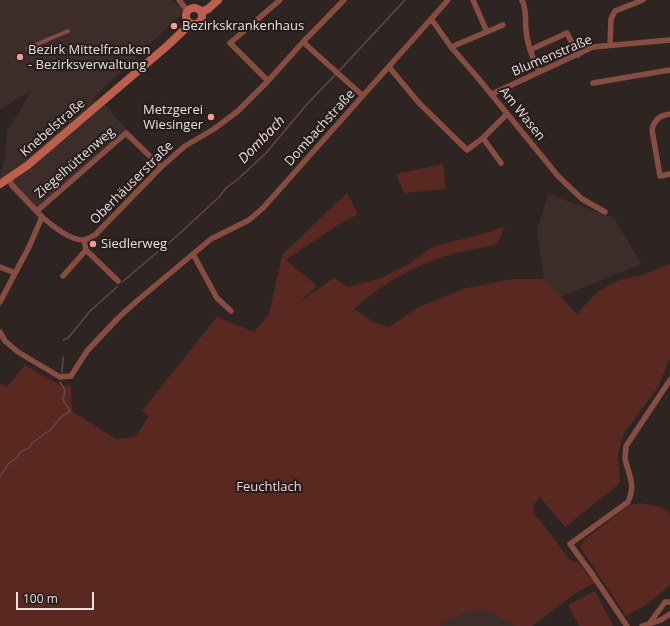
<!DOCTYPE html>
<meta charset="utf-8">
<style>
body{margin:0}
#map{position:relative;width:670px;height:626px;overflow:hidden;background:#2e2523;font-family:"Open Sans",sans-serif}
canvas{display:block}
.scale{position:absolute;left:16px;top:592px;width:78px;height:18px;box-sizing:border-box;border:2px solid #e8e1e0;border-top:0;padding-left:5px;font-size:12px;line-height:14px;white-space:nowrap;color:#e8e1e0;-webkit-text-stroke:3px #251b19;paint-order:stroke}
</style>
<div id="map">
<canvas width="670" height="626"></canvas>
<div class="scale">100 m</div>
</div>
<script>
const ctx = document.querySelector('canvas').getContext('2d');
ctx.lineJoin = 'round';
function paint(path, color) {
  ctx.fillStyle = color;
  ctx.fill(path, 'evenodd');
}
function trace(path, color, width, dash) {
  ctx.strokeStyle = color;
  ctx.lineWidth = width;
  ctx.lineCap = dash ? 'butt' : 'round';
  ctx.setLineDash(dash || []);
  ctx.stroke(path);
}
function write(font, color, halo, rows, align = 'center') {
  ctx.font = font + ' "Open Sans",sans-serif';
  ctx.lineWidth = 4;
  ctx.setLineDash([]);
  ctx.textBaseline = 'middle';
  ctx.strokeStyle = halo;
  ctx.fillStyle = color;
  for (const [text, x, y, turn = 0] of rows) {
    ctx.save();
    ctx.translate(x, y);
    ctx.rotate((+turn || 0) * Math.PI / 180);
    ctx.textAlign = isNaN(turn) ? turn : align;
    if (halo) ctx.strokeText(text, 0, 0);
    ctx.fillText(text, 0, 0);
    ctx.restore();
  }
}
const built = new Path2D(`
 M0,0H172L186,10L92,99L106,106L130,133L35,215L0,178L5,155L7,132L31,91L0,109Z
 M548,194L614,218L641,264L560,297L544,279L537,230Z
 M485,609L513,626H440L454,617Z`);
const green = new Path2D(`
 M443,164L446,189L404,193L396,174Z
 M347,193L358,214L336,226L286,260L317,286L299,302L319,289L333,278L348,287L382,278L407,265L432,247L489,232L505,226L497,244C482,248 467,250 452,254C419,263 378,286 354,309L373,322L389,327L417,308L463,289L512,279H544L577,314L596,293L619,280L643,275L670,264V358L658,387L624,433L618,453L620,483L565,527L540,497C534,502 532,506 535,514L570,560L577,562L595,583L577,592L532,626H513L485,609L454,617L440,626H0V384L7,387L25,365L61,386H71L72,411L116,439L135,437L149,416L142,411L217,317L254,332L269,315L282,255Z
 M639,503C650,505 663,505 670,514V585L646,605L626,616L580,547L584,540L628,506Z
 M595,591L613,626H579L568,605Z`);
const stream = new Path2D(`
 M338,72L405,0
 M122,282L178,235L219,197L227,187L237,180L266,153L308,103L335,75
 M63,340L68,338L90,311L117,287
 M62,373L63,357
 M0,476L9,463L18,457L20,452L29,448L32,443L50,430L62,416L70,411L63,400L65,390L60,382`);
const pedestrian = new Path2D(`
 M28,48L68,31`);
const minor = new Path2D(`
 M179,0L187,10
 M473,0L487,32
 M522,0C527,10 525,19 526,30C527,45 533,59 539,72
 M432,20L451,47L478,78L558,176L582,199L605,212
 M303,42L363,96
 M610,45L611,19L615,11L643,0
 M451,47L503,25
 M530,50L567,33L578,55
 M389,67L419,103L467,150L483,138L507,114
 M268,81L230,43L280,0
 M593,83L670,70
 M492,94L593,47L670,40
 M670,114C660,115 654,120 652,130L660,176L670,174
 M483,138L501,163
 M37,211L126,133L161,167
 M42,217C53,226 69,240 84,240C87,240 92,236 95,235L161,167L185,146L214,129L238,111L268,81L303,42L344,0
 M86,250L118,281
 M193,254L217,298L231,311
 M0,267L15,273
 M63,276L86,250L84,240
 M0,302L29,247L42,217L12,185L9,179
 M0,332L5,341L18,352L60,377L71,376L87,351L119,317L138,300L211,239L249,220L263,208L448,0
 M649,624L665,602H670
 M627,626L592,574L570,544L628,502C636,484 629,476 625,459C625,455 626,450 626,446L670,380
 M642,626L661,620L670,614`);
const secondary = new Path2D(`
 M186 16a8 8 0 1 1 16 0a8 8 0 1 1-16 0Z
 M201,12L208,9L218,0
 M0,184L28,165L167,46L184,30L188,22`);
const markers = [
 [174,26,4,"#f49d8c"],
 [20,57,4,"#f49d8c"],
 [211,117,4,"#f49d8c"],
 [93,244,4,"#f49d8c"]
];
const poiNames = [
 ["Bezirkskrankenhaus",182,26],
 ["Bezirk Mittelfranken",28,50],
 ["- Bezirksverwaltung",28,65],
 ["Metzgerei",203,110,"right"],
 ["Wiesinger",203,125,"right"],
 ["Siedlerweg",101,244]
];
const streetNames = [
 ["Blumenstraße",552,56,-23],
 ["Am Wasen",522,114,51],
 ["Knebelstraße",53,128,-41],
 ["Dombachstraße",320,128,-48],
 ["Ziegelhüttenweg",75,163,-41],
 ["Oberhäuserstraße",132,183,-45]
];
const parkNames = [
 ["Feuchtlach",269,487]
];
const waterNames = [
 ["Dombach",262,140,-46]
];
paint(built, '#3c2d2a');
paint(green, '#592921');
trace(stream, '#664644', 1.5);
trace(pedestrian, '#874d42', 4);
trace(minor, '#874d42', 5.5);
trace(secondary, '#bc5f4f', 8);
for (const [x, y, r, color] of markers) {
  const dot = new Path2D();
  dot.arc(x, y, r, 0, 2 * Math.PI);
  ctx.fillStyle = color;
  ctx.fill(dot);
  trace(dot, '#251b19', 1.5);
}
write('13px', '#e8e1e0', '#251b19', poiNames, 'left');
write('13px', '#e8e1e0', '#251b19', streetNames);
write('13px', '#edd3ce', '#251b19', parkNames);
write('italic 14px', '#f8ded8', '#251b19', waterNames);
</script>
